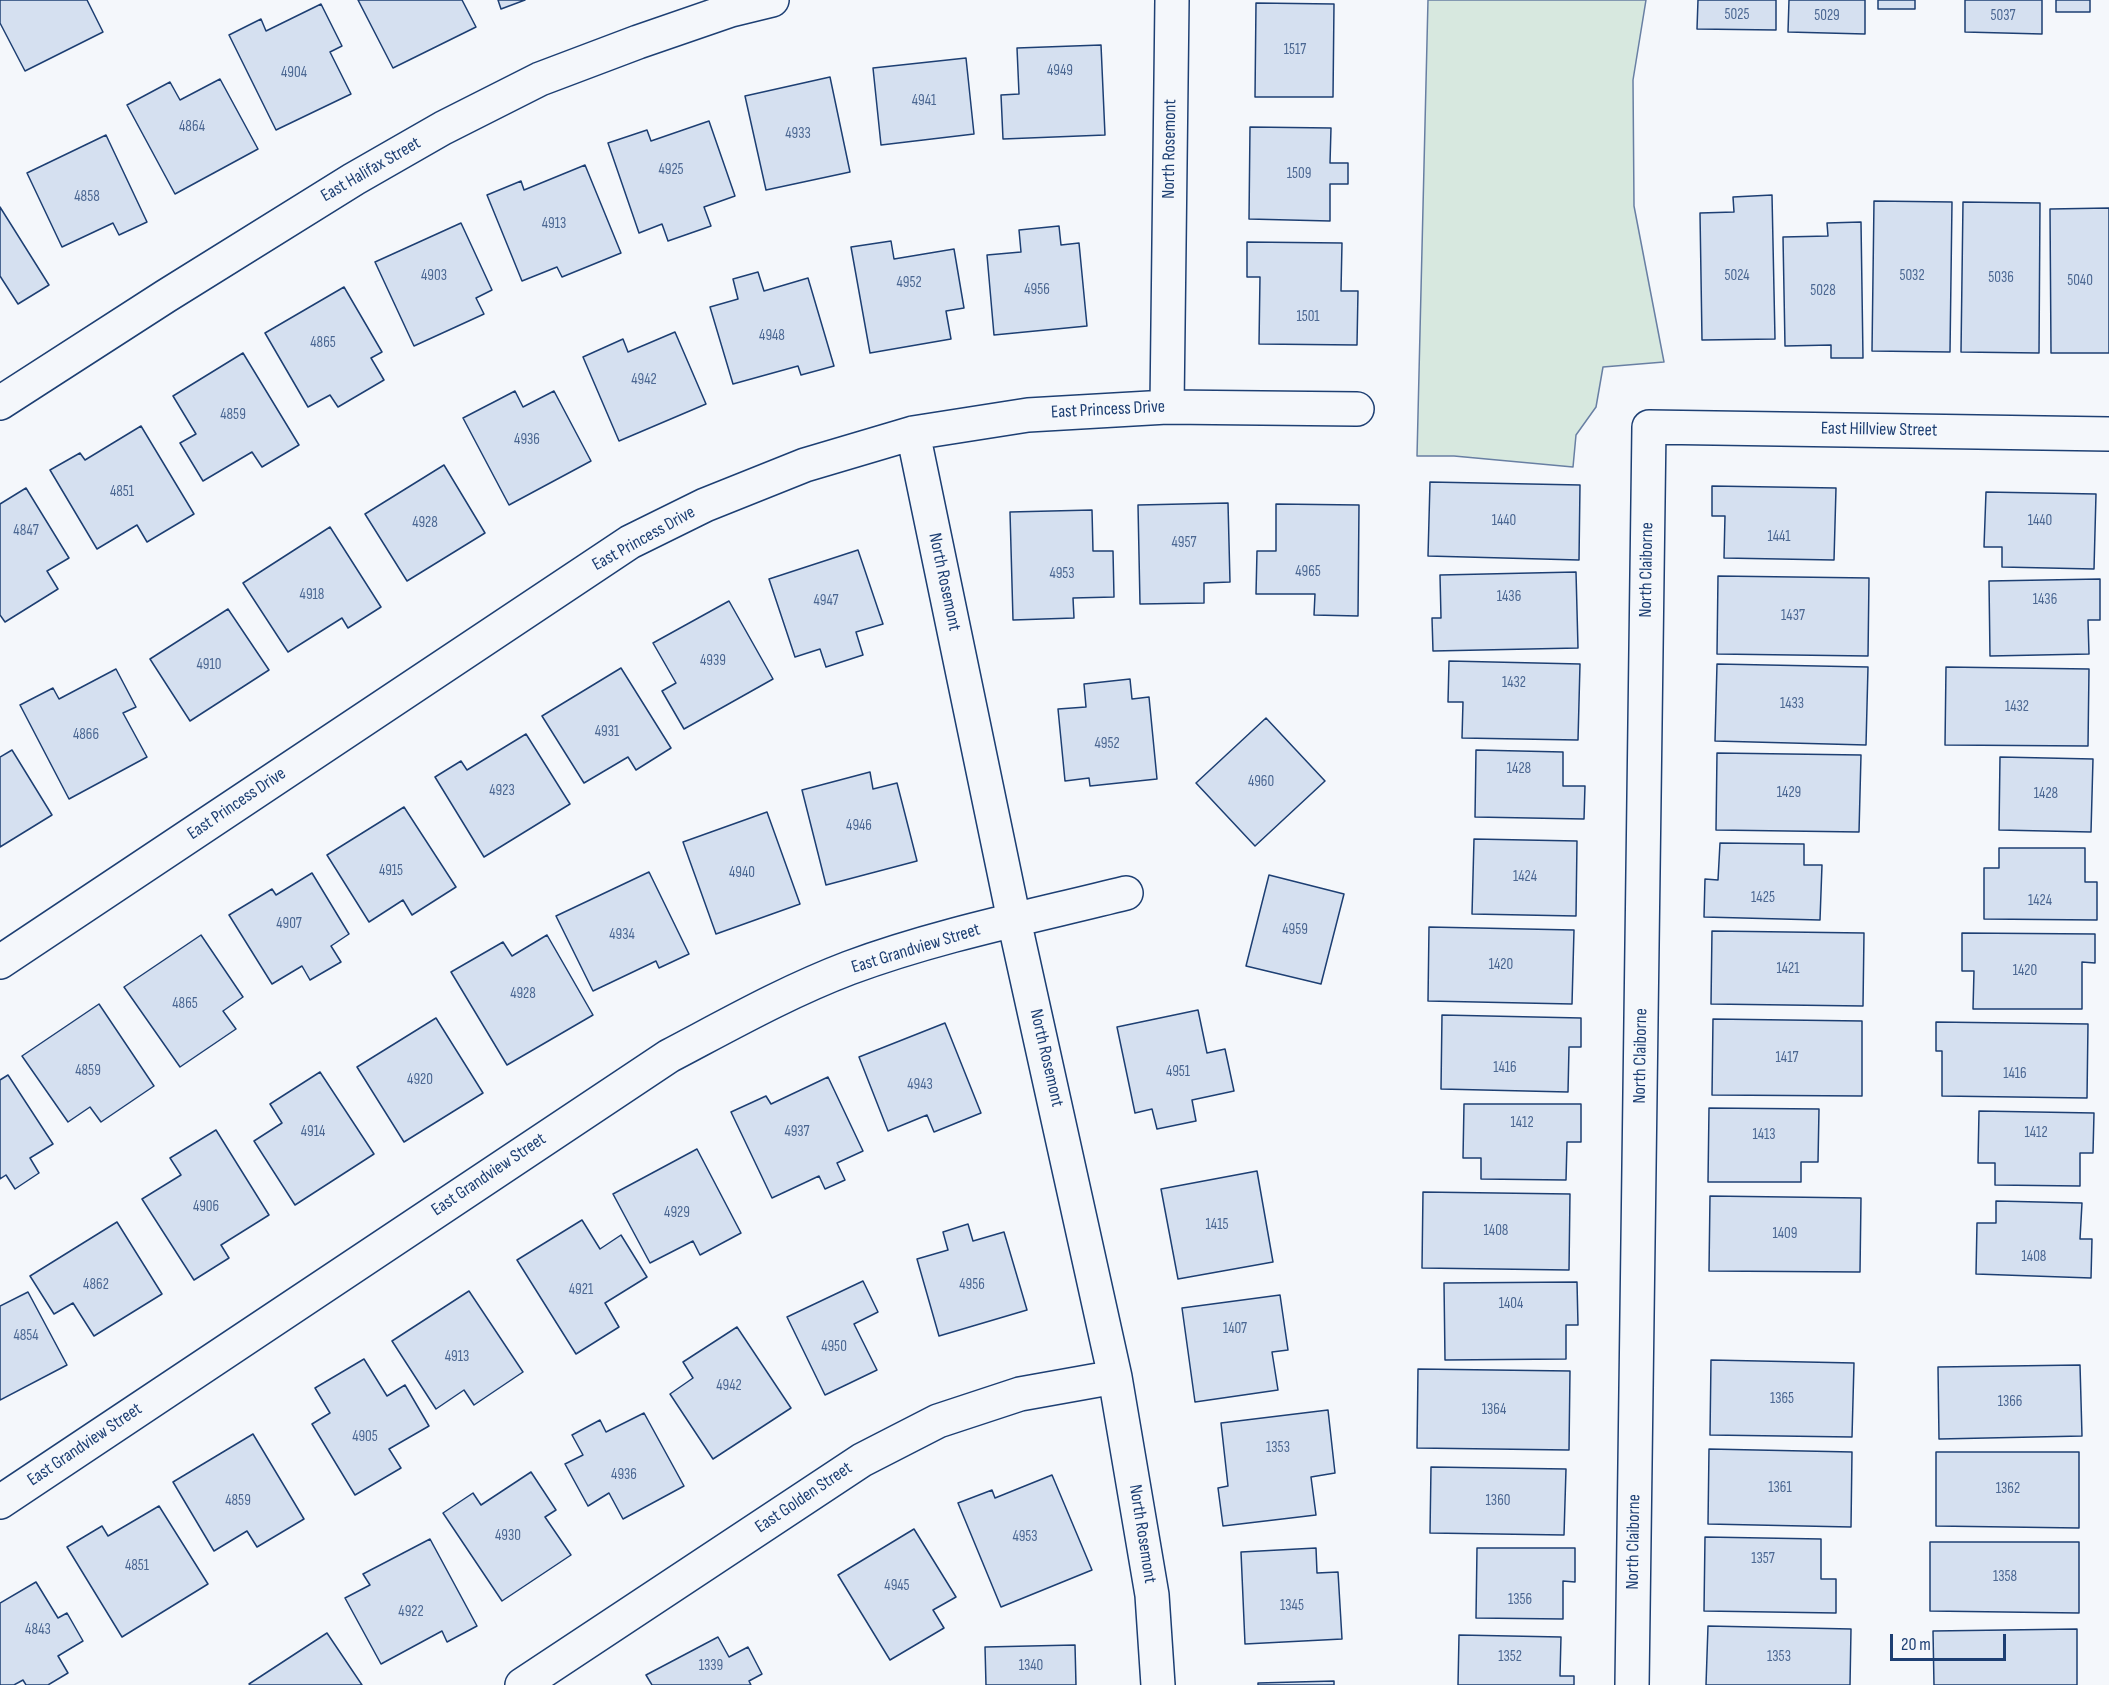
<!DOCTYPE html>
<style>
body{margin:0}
#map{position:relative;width:2109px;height:1685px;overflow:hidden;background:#f4f7fb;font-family:"Sofia Sans Condensed",sans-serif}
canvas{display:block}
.scale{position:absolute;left:1890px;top:1634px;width:116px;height:27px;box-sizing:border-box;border:3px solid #1d3f73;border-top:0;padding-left:8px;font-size:18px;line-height:21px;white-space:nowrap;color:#1d3f73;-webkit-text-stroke:4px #f4f7fb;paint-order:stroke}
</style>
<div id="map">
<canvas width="2109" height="1685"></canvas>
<div class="scale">20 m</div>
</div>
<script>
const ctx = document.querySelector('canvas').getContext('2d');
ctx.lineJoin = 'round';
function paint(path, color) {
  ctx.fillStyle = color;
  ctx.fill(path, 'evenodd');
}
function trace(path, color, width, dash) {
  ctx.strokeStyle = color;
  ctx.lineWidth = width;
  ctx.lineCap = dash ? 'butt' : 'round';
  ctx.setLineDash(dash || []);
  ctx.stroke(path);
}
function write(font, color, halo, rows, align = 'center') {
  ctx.font = font + ' "Sofia Sans Condensed",sans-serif';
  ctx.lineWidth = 4.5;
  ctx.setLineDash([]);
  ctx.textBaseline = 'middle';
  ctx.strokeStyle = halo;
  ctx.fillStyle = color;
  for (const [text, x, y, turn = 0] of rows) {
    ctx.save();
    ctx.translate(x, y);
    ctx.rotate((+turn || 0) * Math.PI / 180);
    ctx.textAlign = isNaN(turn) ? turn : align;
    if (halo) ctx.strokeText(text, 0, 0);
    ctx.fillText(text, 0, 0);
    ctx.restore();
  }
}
const green = new Path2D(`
 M1428,0H1646L1633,80L1634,206L1664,362L1603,367L1596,407L1576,435L1573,467L1454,456H1417Z`);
const building = new Path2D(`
 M0,0H87L103,32L25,71L0,23Z
 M358,0H462L476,27L393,68Z
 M498,0H525L501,9Z
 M1698,0H1776V30L1697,29Z
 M1789,0H1865V34L1788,32Z
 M1878,0H1915V9H1878Z
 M1965,0H2042V34L1965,32Z
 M2056,0H2090V12H2056Z
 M1256,3L1334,4L1333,97H1255Z
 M321,4L342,46L330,52L351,94L276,130L229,35L261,19L266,31Z
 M1101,45L1105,135L1003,139L1001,95L1019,94L1017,48Z
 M966,58L974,134L881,145L873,68Z
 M830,77L850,172L766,190L745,96Z
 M220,79L258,149L175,194L127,105L170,82L180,100Z
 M709,121L735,196L704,207L711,226L668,241L662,224L639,233L608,143L647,130L651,141Z
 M1250,127L1331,128L1330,163H1348V184H1330V221L1249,219Z
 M106,135L147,222L119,235L113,223L62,247L27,173Z
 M585,165L621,253L562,277L557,267L522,281L487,195L521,181L524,190Z
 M1772,195L1775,339L1702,340L1700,213L1734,212L1733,197Z
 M1874,201L1952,202L1950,352L1872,351Z
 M1963,202L2040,203L2039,353L1961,352Z
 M0,207L49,285L18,304L0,276Z
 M2109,208V353H2051L2050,209Z
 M1861,222L1863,358H1831V345L1785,346L1783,237L1828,236L1827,223Z
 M461,223L492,290L476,298L484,314L414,346L375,262Z
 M1059,226L1061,245L1079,243L1087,326L994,335L987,255L1021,252L1019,230Z
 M891,241L894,259L954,249L964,308L946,311L951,339L870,353L851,247Z
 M1247,242L1342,243L1341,291H1358L1357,345L1259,344L1260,277H1247Z
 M758,272L764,291L808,278L834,366L801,375L798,366L733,384L710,307L738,299L733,279Z
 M344,287L382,352L371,358L384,380L338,407L330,395L308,407L265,333Z
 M675,332L706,404L619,441L583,357L623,339L628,352Z
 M243,353L299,445L262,467L252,452L203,481L180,443L196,434L173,396Z
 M515,391L523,407L554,391L591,461L509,505L463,418Z
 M141,426L194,514L147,542L137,525L97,549L50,470L80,453L85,460Z
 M444,465L485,533L407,581L365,514Z
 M1430,482L1580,485L1579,560L1428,556Z
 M1712,486L1836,488L1834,560L1724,558L1725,516H1712Z
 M26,488L69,558L47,571L58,589L5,622L0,615V504Z
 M1986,492L2096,494L2094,569L2002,567V547H1984Z
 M1228,503L1230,582L1204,583V603L1140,604L1138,505Z
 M1276,504L1359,505L1358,616L1314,615L1315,594H1256L1257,551H1276Z
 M1092,510L1093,551H1113L1114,597L1073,598L1074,618L1013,620L1010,512Z
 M330,527L381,607L348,628L342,618L288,652L243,583Z
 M858,550L883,624L856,632L863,655L826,667L820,649L795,657L769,579Z
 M1576,572L1578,648L1433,651L1432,618H1441L1440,575Z
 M1718,576L1869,578L1868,656L1717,654Z
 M2100,579V620H2088L2089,654L1990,656L1989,581Z
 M729,601L773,679L684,729L662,691L676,683L653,643Z
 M228,609L269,670L190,721L150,659Z
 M1449,661L1580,664L1578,740L1462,738L1463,702H1448Z
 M1717,664L1868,667L1866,745L1715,741Z
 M1946,667L2089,669L2088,746L1945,745Z
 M621,668L671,748L636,770L628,757L584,783L542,716Z
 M116,669L136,707L123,713L147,757L69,799L20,705L53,688L59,699Z
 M1130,679L1132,699L1149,697L1157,779L1090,786L1089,778L1065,781L1058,709L1086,707L1084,684Z
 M1266,718L1325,781L1255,846L1196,783Z
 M526,734L570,804L484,857L435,777L461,761L467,770Z
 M12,750L52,815L0,847V757Z
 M1476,750L1563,752V786H1585L1584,819L1475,817Z
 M1717,753L1861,755L1859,832L1716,830Z
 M2000,757L2093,759L2091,832L1999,830Z
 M870,772L873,789L897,783L917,861L826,885L802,790Z
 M404,807L456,887L412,915L403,900L369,922L327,855Z
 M767,812L800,904L716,934L683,842Z
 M1474,839L1577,841L1576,916L1472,914Z
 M1720,843L1804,844V865H1822L1820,920L1704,917L1705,879L1718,880Z
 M1999,848H2085V882H2097V920L1984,919V868H1999Z
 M649,872L689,954L659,968L656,961L593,991L556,916Z
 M312,873L349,934L331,946L341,962L310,980L302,966L272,984L229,915L272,889L276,895Z
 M1269,875L1344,894L1321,984L1246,966Z
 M1429,927L1574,930L1572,1004L1428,1001Z
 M1712,931L1864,933L1863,1006L1711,1004Z
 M1962,933L2095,934V963L2082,962V1009H1973L1974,971H1962Z
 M201,935L243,997L223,1011L236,1029L180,1067L124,987Z
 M547,935L593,1015L507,1065L451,972L503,942L512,956Z
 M99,1004L154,1086L101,1122L90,1107L68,1122L22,1056Z
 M1198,1010L1207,1053L1225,1049L1234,1091L1192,1100L1196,1121L1157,1129L1152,1109L1135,1113L1117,1027Z
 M1442,1015L1581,1018V1047H1569L1568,1092L1441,1089Z
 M436,1018L483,1093L404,1142L357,1067Z
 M1713,1019L1862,1021V1096L1712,1095Z
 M1936,1022L2088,1024L2087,1098L1942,1096V1051H1936Z
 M945,1023L981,1113L934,1132L927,1115L888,1131L859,1057Z
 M320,1072L374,1154L295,1205L254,1141L282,1123L270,1104Z
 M8,1075L53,1144L30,1158L39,1173L15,1189L6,1175L0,1179V1080Z
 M828,1077L863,1151L837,1163L845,1180L825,1189L819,1176L772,1198L731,1112L766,1096L771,1104Z
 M1464,1104H1581V1142H1567L1566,1180L1481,1179V1158H1463Z
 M1709,1108L1819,1109L1818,1162H1801V1182H1708Z
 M1979,1111L2094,1113L2093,1153H2080V1186L1995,1185V1163H1978Z
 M216,1130L269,1215L221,1245L229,1258L194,1280L142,1199L181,1175L170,1158Z
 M697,1149L741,1233L700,1255L693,1241L650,1263L613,1194Z
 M1257,1171L1273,1262L1178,1279L1161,1189Z
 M1423,1192L1570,1194L1569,1270L1422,1268Z
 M1710,1196L1861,1198L1860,1272L1709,1271Z
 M1996,1201L2082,1203L2080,1239H2092L2091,1278L1976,1274L1977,1223H1996Z
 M582,1220L600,1249L621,1235L647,1277L605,1303L619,1327L576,1354L517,1260Z
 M117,1222L162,1294L94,1336L73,1303L54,1314L30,1276Z
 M968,1224L973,1241L1004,1232L1027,1310L939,1336L917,1259L948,1250L943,1232Z
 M863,1281L878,1312L854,1324L877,1370L825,1395L787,1317Z
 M1577,1282L1578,1325H1566V1359L1445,1360L1444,1283Z
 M469,1291L523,1372L474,1405L464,1390L436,1409L392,1341Z
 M28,1292L67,1365L0,1400V1306Z
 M1280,1295L1288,1350L1272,1352L1278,1390L1195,1402L1182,1308Z
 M737,1327L791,1408L713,1459L670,1394L693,1378L683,1362Z
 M364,1359L387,1396L405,1385L429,1426L389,1449L401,1468L355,1495L312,1424L330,1413L315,1388Z
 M1711,1360L1854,1363L1852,1437L1710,1435Z
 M2080,1365L2082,1436L1939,1439L1938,1367Z
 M1418,1369L1570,1371L1569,1450L1417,1448Z
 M1328,1410L1335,1473L1311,1477L1316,1515L1223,1526L1218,1488L1228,1486L1221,1423Z
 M644,1413L684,1486L623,1519L609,1493L588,1506L565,1464L583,1455L572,1435L600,1420L606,1432Z
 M253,1434L304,1519L257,1547L247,1531L214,1551L173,1482Z
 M1709,1449L1852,1452L1851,1527L1708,1524Z
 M1936,1452H2079V1528L1936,1526Z
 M1431,1467L1566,1469L1564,1535L1430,1533Z
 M531,1472L556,1510L545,1517L571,1555L502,1601L443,1513L473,1493L481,1505Z
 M1052,1475L1092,1570L1001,1607L958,1503L992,1490L995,1498Z
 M159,1506L208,1584L122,1637L67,1547L102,1526L108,1536Z
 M914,1529L956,1597L933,1610L944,1628L890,1660L838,1575Z
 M1705,1537L1821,1539V1579H1836V1613L1704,1611Z
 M430,1539L477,1626L447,1642L442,1631L381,1664L345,1598L370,1585L363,1574Z
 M1930,1542H2079V1613L1930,1611Z
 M1316,1548L1317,1573L1338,1572L1342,1639L1245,1644L1241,1552Z
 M1477,1548H1575V1582L1563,1581V1619L1476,1618Z
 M36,1582L58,1618L67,1613L83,1641L58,1656L68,1673L48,1685H26L23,1680L14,1685H0V1603Z
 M1708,1626L1851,1629L1850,1685H1706Z
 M2077,1629V1685H1934L1933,1631Z
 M327,1633L362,1685H250L249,1684Z
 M1459,1635L1561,1637L1560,1676H1574V1685H1458Z
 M718,1637L729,1657L748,1647L762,1674L749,1681L751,1685H652L646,1675Z
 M1075,1645L1076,1685H986L985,1647Z
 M1334,1681V1685H1258V1683Z`);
const minor = new Path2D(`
 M0,403L166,296L354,179L443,128L540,79L638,42L731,10L772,0
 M1167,407L1172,0
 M913,433L1014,920L1115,1377L1152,1595L1158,1685
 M0,962L630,542L705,505L805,465L913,433L1028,415L1167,407L1357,409
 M0,1502L669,1056C728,1025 786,992 849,968C938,935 1034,916 1126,893
 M522,1685L862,1460L938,1421L1020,1394L1115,1377
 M1632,1685L1649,427L2109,434`);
const numberNames = [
 ["5025",1737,15],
 ["5029",1827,16],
 ["5037",2003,16],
 ["1517",1295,50],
 ["4949",1060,71],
 ["4904",294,73],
 ["4941",924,101],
 ["4864",192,127],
 ["4933",798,134],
 ["4925",671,170],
 ["1509",1299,174],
 ["4858",87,197],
 ["4913",554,224],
 ["4903",434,276],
 ["5024",1737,276],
 ["5032",1912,276],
 ["5036",2001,278],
 ["5040",2080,281],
 ["4952",909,283],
 ["4956",1037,290],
 ["5028",1823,291],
 ["1501",1308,317],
 ["4948",772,336],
 ["4865",323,343],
 ["4942",644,380],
 ["4859",233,415],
 ["4936",527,440],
 ["4851",122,492],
 ["1440",1504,521],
 ["1440",2040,521],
 ["4928",425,523],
 ["4847",26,531],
 ["1441",1779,537],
 ["4957",1184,543],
 ["4965",1308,572],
 ["4953",1062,574],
 ["4918",312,595],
 ["1436",1509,597],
 ["1436",2045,600],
 ["4947",826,601],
 ["1437",1793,616],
 ["4939",713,661],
 ["4910",209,665],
 ["1432",1514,683],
 ["1433",1792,704],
 ["1432",2017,707],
 ["4931",607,732],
 ["4866",86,735],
 ["4952",1107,744],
 ["1428",1519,769],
 ["4960",1261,782],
 ["4923",502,791],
 ["1429",1789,793],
 ["1428",2046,794],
 ["4946",859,826],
 ["4915",391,871],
 ["4940",742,873],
 ["1424",1525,877],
 ["1425",1763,898],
 ["1424",2040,901],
 ["4907",289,924],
 ["4959",1295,930],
 ["4934",622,935],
 ["1420",1501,965],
 ["1421",1788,969],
 ["1420",2025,971],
 ["4928",523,994],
 ["4865",185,1004],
 ["1417",1787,1058],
 ["1416",1505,1068],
 ["4859",88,1071],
 ["4951",1178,1072],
 ["1416",2015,1074],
 ["4920",420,1080],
 ["4943",920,1085],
 ["1412",1522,1123],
 ["4914",313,1132],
 ["4937",797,1132],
 ["1412",2036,1133],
 ["1413",1764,1135],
 ["4906",206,1207],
 ["4929",677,1213],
 ["1415",1217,1225],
 ["1408",1496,1231],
 ["1409",1785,1234],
 ["1408",2034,1257],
 ["4862",96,1285],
 ["4956",972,1285],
 ["4921",581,1290],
 ["1404",1511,1304],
 ["1407",1235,1329],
 ["4854",26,1336],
 ["4950",834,1347],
 ["4913",457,1357],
 ["4942",729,1386],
 ["1365",1782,1399],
 ["1366",2010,1402],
 ["1364",1494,1410],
 ["4905",365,1437],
 ["1353",1278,1448],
 ["4936",624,1475],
 ["1361",1780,1488],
 ["1362",2008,1489],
 ["4859",238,1501],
 ["1360",1498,1501],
 ["4930",508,1536],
 ["4953",1025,1537],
 ["1357",1763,1559],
 ["4851",137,1566],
 ["1358",2005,1577],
 ["4945",897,1586],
 ["1356",1520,1600],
 ["1345",1292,1606],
 ["4922",411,1612],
 ["4843",38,1630],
 ["1352",1510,1657],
 ["1353",1779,1657],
 ["1339",711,1666],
 ["1340",1031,1666]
];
const streetNames = [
 ["North Rosemont",1170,149,-89],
 ["East Halifax Street",371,170,-30],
 ["East Princess Drive",1108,410,-3],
 ["East Hillview Street",1879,430,1],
 ["East Princess Drive",644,539,-29],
 ["North Claiborne",1647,570,-89],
 ["North Rosemont",944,582,78],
 ["East Princess Drive",237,804,-34],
 ["East Grandview Street",916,949,-17],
 ["North Claiborne",1641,1056,-89],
 ["North Rosemont",1046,1058,77],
 ["East Grandview Street",489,1175,-34],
 ["East Grandview Street",85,1445,-34],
 ["East Golden Street",804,1498,-34],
 ["North Rosemont",1142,1534,81],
 ["North Claiborne",1634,1542,-89]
];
paint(green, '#d7e8df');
trace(green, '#687fa3', 1.5);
paint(building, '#d5e0f0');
trace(building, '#1d3f73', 1.5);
trace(minor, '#1d3f73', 36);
trace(minor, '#f4f7fb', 33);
write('15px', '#4b6792', null, numberNames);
write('18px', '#1d3f73', '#f4f7fb', streetNames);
</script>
